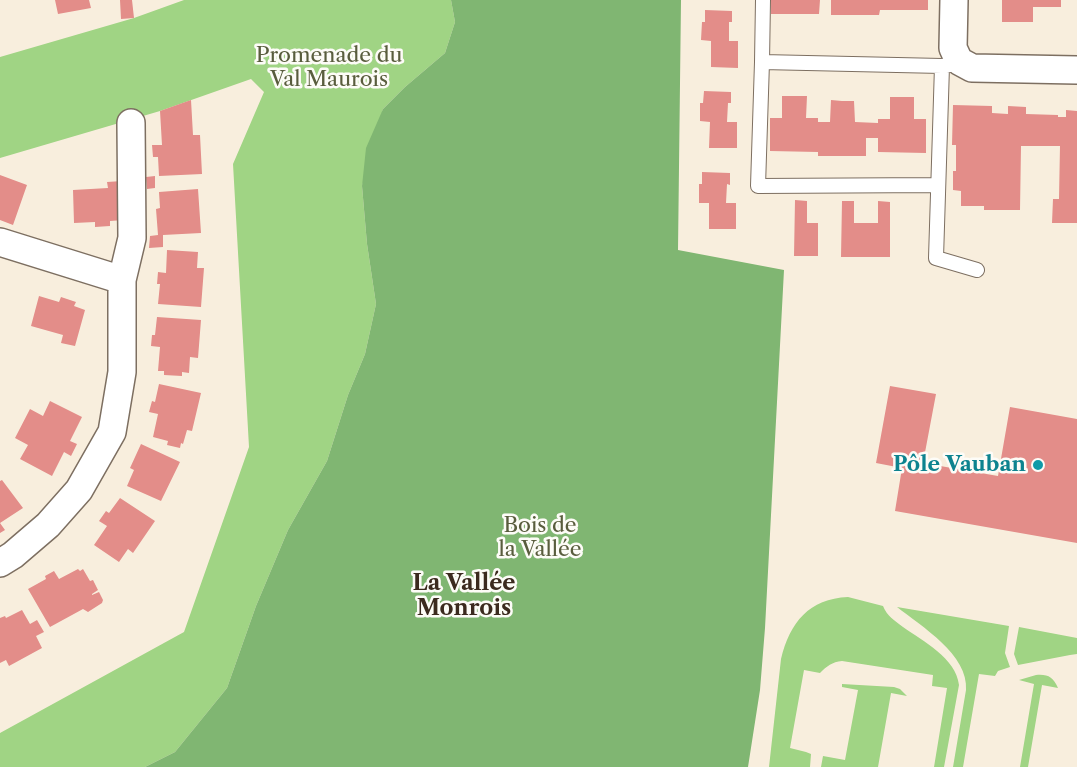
<!DOCTYPE html>
<meta charset="utf-8">
<style>
body{margin:0}
canvas{display:block;background:#f8eedd}
</style>
<canvas width="1077" height="767"></canvas>
<script>
const ctx = document.querySelector('canvas').getContext('2d');
ctx.lineJoin = 'round';
function paint(path, color) {
  ctx.fillStyle = color;
  ctx.fill(path, 'evenodd');
}
function trace(path, color, width, dash) {
  ctx.strokeStyle = color;
  ctx.lineWidth = width;
  ctx.lineCap = dash ? 'butt' : 'round';
  ctx.setLineDash(dash || []);
  ctx.stroke(path);
}
function write(font, color, halo, rows, align = 'center') {
  ctx.font = font + ' "Libre Caslon Text",serif';
  ctx.lineWidth = 5;
  ctx.setLineDash([]);
  ctx.textBaseline = 'middle';
  ctx.strokeStyle = halo;
  ctx.fillStyle = color;
  for (const [text, x, y, turn = 0] of rows) {
    ctx.save();
    ctx.translate(x, y);
    ctx.rotate((+turn || 0) * Math.PI / 180);
    ctx.textAlign = isNaN(turn) ? turn : align;
    if (halo) ctx.strokeText(text, 0, 0);
    ctx.fillText(text, 0, 0);
    ctx.restore();
  }
}
const green = new Path2D(`
 M184,0H451L455,22L445,53L405,87L383,109L362,186L367,244L376,304L365,354L348,395L327,461L288,530L256,606L227,688L175,752L145,767H0V733L184,632L249,447L233,164L264,92L251,79L160,111L0,158V57L134,18Z
 M848,597L883,606C887,616 895,621 903,627C923,641 956,658 959,685L944,767H934L947,688L932,686L933,675L842,661C832,662 827,666 820,673L804,670L790,748L806,752L811,754L810,767H769L781,659C790,622 809,599 848,597Z
 M897,607L1009,626L1005,653L1010,667L998,671L995,676L979,674L963,767H953L966,690C969,655 921,626 897,607Z
 M1019,627L1077,638V654L1070,655L1018,665L1014,654Z
 M1036,675C1048,674 1053,677 1058,688L1042,685L1028,767H1020L1034,684L1019,680Z
 M842,684L894,687L900,689L907,696L891,693L878,767H821L823,756L845,760L858,690L842,687Z`);
const forest = new Path2D(`
 M451,0H681L678,250L784,270L765,628L760,690L748,767H145L175,752L227,688L256,606L288,530L327,461L348,395L365,354L376,304L367,244L362,186L366,148L383,109L405,87L445,53L455,22Z`);
const building = new Path2D(`
 M55,0H89L91,8L58,14Z
 M120,0H132L134,18L121,19Z
 M771,0H820L819,14H771Z
 M831,0H928V10H880L879,15H831Z
 M1002,0H1061V7H1033V22H1002Z
 M705,10L732,11V22H729V41H738V68L711,67V41L701,40L702,22H705Z
 M704,91L731,92V103H728L727,122H737V148H709L710,122L700,121V103H703Z
 M782,96H807L806,118H818V122H830L831,100L842,101H854L855,122L878,123V119H890V97H914V119H926V153L878,152V138H866V156H818V152L770,151V118H782Z
 M191,100L193,135H200L202,174L159,176L158,157H153L152,145H162L160,111Z
 M953,105L992,106V113L1008,114V106L1026,107V114L1058,115V117H1066V110L1077,111V223H1052L1053,199H1059L1060,146H1021L1020,210H984V206H961V191L953,190V171H956V145H952Z
 M702,172L730,173V185L727,184L726,203H736V229H709V203H699V184H702Z
 M0,175L27,185L13,225L0,220Z
 M155,176V188L147,189L146,177Z
 M122,181L124,220L110,221V226L95,227V222L74,223L73,190L108,188L107,182Z
 M198,189L201,233L163,235V247L149,248L150,236L158,235L156,209L160,208L159,192Z
 M795,200L807,201V223H818V256H794Z
 M842,201H854V223H878V201L890,202V257H841Z
 M167,250L198,252L197,268H204L201,307L158,304L160,284H157L158,272L166,273Z
 M39,296L59,302L61,297L76,302L74,306L85,310L75,346L61,343L63,335L31,326Z
 M157,317L201,320L198,358L190,357L189,373L182,372V376L164,375V371H158L160,347L151,346L152,335H155Z
 M159,384L201,393L192,431L187,430L183,444L181,443L180,448L167,445L168,441L153,437L158,414L149,412L152,401L155,402Z
 M890,386L936,394L923,463L998,476L1010,407L1077,419V543L895,511L902,468L876,463Z
 M50,401L82,417L70,441L77,444L71,456L64,452L52,476L20,459L28,445L15,438L30,409L43,416Z
 M141,444L180,462L161,501L127,486L134,470L130,468Z
 M2,480L23,508L0,523L5,530L0,533V481Z
 M120,498L155,521L133,553L128,549L119,562L94,545L107,526L99,521L106,511L109,513Z
 M78,569L80,571L83,569L90,581L93,580L98,590L92,594V595L99,592L103,600L102,603L88,612L83,609L50,627L28,589L46,579L45,576L54,571L59,579Z
 M22,610L30,624L37,620L44,632L36,636L42,648L9,666L6,660L0,663V618L5,616L6,618Z`);
const lane = new Path2D(`
 M763,0L762,62L942,66L950,65L959,61
 M762,62L758,186L938,185
 M942,66L936,258L977,270`);
const street = new Path2D(`
 M954,0L953,48L959,61L972,68L1077,70
 M0,242L122,280V372L112,432L79,490L48,525L13,555L0,563
 M122,280L132,238L131,123`);
const markers = [
 [1038,465,6,"#0f9aa8"]
];
const parkNames = [
 ["Promenade du",329,56],
 ["Val Maurois",329,80],
 ["Bois de",540,526],
 ["la Vallée",540,550]
];
const cultureNames = [
 ["Pôle Vauban",1026,465]
];
const neighbourhoodNames = [
 ["La Vallée",464,584],
 ["Monrois",464,609]
];
paint(green, '#a0d484');
paint(forest, '#80b672');
paint(building, '#e38d89');
trace(lane, '#7d6f61', 16);
trace(street, '#7d6f61', 30);
trace(lane, '#fff', 14);
trace(street, '#fff', 27);
for (const [x, y, r, color] of markers) {
  const dot = new Path2D();
  dot.arc(x, y, r, 0, 2 * Math.PI);
  ctx.fillStyle = color;
  ctx.fill(dot);
  trace(dot, '#fdfcf7', 2);
}
write('21px', '#595d3d', '#fdfcf7', parkNames);
write('bold 21px', '#0d838f', '#fdfcf7', cultureNames, 'right');
write('bold 22px', '#3b2a1e', '#fdfcf7', neighbourhoodNames);
</script>
